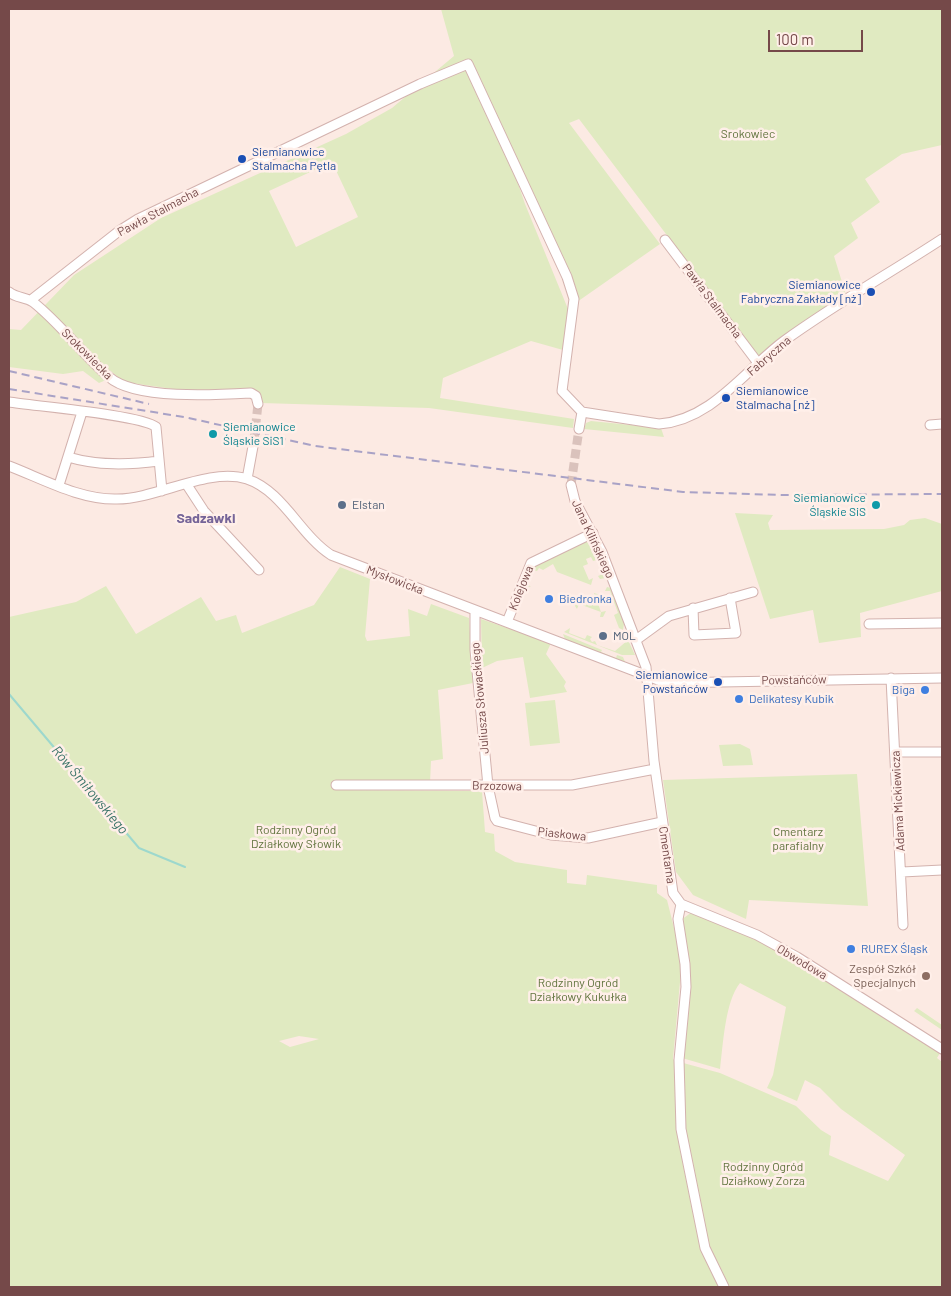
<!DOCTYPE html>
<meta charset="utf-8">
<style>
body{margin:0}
#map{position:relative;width:951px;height:1296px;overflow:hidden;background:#fceae3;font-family:Barlow,sans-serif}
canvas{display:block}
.frame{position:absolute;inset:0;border:10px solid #754949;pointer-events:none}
.scale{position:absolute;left:768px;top:30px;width:95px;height:22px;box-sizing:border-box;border:2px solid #754949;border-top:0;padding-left:6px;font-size:15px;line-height:18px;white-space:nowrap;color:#754949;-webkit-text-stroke:4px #ffefe9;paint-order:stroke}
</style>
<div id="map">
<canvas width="951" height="1296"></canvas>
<div class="frame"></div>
<div class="scale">100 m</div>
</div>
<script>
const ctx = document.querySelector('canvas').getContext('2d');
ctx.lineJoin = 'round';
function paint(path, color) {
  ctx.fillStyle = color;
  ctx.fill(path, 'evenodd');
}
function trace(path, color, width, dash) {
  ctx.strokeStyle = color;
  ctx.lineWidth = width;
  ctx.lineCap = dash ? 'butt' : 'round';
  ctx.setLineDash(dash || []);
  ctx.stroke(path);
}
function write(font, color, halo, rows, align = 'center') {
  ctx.font = font + ' Barlow,sans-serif';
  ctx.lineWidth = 5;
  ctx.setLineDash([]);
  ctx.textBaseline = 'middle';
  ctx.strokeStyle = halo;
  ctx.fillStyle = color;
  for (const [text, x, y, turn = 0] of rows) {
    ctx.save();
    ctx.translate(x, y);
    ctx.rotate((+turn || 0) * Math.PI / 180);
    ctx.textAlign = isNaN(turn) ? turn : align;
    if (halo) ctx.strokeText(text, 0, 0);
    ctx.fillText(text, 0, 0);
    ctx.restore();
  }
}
const green = new Path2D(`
 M441,9H942V145L902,154L865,179L880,202L851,223L858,238L834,256L846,295L783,336L759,357L579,119L569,123L660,244L577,302L573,280L511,146L506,148L525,204L568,309L563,350L531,341L443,378L440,398L574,419L573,428L429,408L261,403L258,394L194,392L124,382L95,358L87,360L106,380L99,383L83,371L63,374L9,367V329L21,330L74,275L161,218L346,134L392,108L454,56ZM332,162L358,217L296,247L269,191Z
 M591,421L661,428L664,437L584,429L586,423Z
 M735,513L773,515L768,523L770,530L884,529L904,525L910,520L925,518L942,524V591L860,613L861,637L819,643L813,610L770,619Z
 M590,539L606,578L600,579L598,576L603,574L597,560L593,561L591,557L586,559L588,564L583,566L589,580L593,578L591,585L557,572L553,564L543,570L539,568L537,571L532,570L527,584L531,587L526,586L531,568Z
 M340,567L370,579L365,636L367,641L410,636L408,609L427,616L431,604L469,618L473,683L438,690L443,759L431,761L430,783L351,780L350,790L482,791L485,832L494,834L495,851L515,862L567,870V883L586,885L587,875L657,885V893L667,900L682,960L673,1059L676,1061L720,1073L796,1106L821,1130L831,1136L829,1155L888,1181L905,1155L841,1109L820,1088L805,1080L797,1101L767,1088L773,1075L786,1007L740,983C725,1001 723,1046 720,1069L682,1058L691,985L681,920L692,912L764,942L940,1053L937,1058L942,1062V1287H9V617L76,602L106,586L136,634L201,597L216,621L236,615L242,633L314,605ZM299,1036L319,1039L290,1047L279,1041Z
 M607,587L611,588L624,624L623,630L619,628L614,615L618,613L610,591H605Z
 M594,593L600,595L596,598L601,612L606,611L603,617H600L601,612L579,604L577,609L575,606L577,600L579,599L581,604L595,598Z
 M481,619L551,643L546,654L566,682L564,686L567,692L530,698L523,657L497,661L482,668Z
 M570,628L569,633L585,639L587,635L592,637L590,639L592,642L595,641L597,645L615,651L628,640L635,655H622L564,632Z
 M563,634L602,650L601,652L616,658L617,655L623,657L626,664L566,642Z
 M555,700L560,743L530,746L525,703Z
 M740,744L750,749L753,765L723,766L719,745Z
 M857,774L868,906L749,900L746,919L693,895L676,872L663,780Z
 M917,1008L942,1025V1030L914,1011Z`);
const stream = new Path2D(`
 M9,694L139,848L185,867`);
const minorTunnel = new Path2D(`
 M254,441L258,404
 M571,485L579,429`);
const minor = new Path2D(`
 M665,240L758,363
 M9,292C16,298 26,297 33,302C61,324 82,354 109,377C135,400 217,395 251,393L256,396L258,404
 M31,300L119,231L138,219L420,84L468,64L567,277L574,299L562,391L582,412L659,424C712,420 745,370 784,341C835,304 890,273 942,239
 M9,402C34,406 142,415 156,427L162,491
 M930,425L942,424
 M579,429L582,412
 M68,457C98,466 128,465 159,461
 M9,466C43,479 80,500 117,499C157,499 208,467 247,479C283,491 300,535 331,555L666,683L942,678
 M247,479L254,441
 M59,485L82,412
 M187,485L204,511L259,570
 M571,485L575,501L602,552L646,667L654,761L673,893L681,904L757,935L797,957L942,1049
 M693,608L694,635L736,633L730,598
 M475,610V650L488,786L495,818L497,821L551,835L588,838L662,822
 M507,622L531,563L593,533
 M869,624L942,623
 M636,640L669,616L753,592
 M891,678L903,925
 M895,752H942
 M336,785H572L655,769
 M902,872L942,870
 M681,904L678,919L685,964L686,987L679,1060L681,1129L705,1248L724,1287`);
const rail = new Path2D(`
 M9,371L149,404
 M9,389L184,417L315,446L683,492L783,495L942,494`);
const markers = [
 [242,159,5,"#1a4fb4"],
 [871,292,5,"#1a4fb4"],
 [726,398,5,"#1a4fb4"],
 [213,434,5,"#0f9aa8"],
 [342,505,5,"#5c6f8a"],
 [876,505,5,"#0f9aa8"],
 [549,599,5,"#3f7fe0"],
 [603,636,5,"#5c6f8a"],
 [718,682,5,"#1a4fb4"],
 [925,690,5,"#3f7fe0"],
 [739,699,5,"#3f7fe0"],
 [851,949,5,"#3f7fe0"],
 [926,976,5,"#8d6e63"]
];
const parkNames = [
 ["Srokowiec",748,134],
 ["Rodzinny Ogród",296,830],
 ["Działkowy Słowik",296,844],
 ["Cmentarz",798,832],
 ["parafialny",798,846],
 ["Rodzinny Ogród",578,983],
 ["Działkowy Kukułka",578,997],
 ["Rodzinny Ogród",763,1167],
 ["Działkowy Zorza",763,1181]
];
const transitNames = [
 ["Siemianowice",252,152],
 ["Stalmacha Pętla",252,166],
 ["Siemianowice",861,285,"right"],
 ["Fabryczna Zakłady [nż]",861,299,"right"],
 ["Siemianowice",736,391],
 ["Stalmacha [nż]",736,405],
 ["Siemianowice",708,675,"right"],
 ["Powstańców",708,689,"right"]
];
const streetNames = [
 ["Pawła Stalmacha",158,212,-28],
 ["Pawła Stalmacha",712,301,53],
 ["Srokowiecka",87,354,45],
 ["Fabryczna",769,356,-41],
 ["Jana Kilińskiego",593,539,65],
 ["Mysłowicka",395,580,21],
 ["Kolejowa",521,588,-68],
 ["Powstańców",794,680,-1],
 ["Juliusza Słowackiego",480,698,-95],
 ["Brzozowa",497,786,1],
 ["Adama Mickiewicza",898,801,-93],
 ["Piaskowa",562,834,6],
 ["Cmentarna",667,855,82],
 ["Obwodowa",802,962,31]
];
const cultureNames = [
 ["Siemianowice",223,427],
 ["Śląskie SiS1",223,441],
 ["Siemianowice",866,498,"right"],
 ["Śląskie SiS",866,512,"right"]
];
const serviceNames = [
 ["Elstan",352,505],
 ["MOL",613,636]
];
const shopNames = [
 ["Biedronka",559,599],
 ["Biga",915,690,"right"],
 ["Delikatesy Kubik",749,699],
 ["RUREX Śląsk",861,949]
];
const educationNames = [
 ["Zespół Szkół",916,969],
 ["Specjalnych",916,983]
];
const neighbourhoodNames = [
 ["Sadzawki",206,518]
];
const waterNames = [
 ["Rów Śmiłowskiego",90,790,50]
];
paint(green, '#e0eac1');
trace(stream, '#9dd8cd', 2);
trace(minorTunnel, '#dac2bc', 9, [9, 4.5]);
trace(minor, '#d3b2ae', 11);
trace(minor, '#fff', 9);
trace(rail, '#a9a2c6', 2, [8, 5]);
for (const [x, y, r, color] of markers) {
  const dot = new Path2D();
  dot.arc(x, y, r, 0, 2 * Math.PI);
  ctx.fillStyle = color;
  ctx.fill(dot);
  trace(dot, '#ffefe9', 2);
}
write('12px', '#61743e', '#ffefe9', parkNames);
write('12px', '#164399', '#ffefe9', transitNames, 'left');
write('12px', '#754949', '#ffefe9', streetNames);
write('12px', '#0d838f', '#ffefe9', cultureNames, 'left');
write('12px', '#4e5e75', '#ffefe9', serviceNames, 'left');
write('12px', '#366cbe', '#ffefe9', shopNames, 'left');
write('12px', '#785e54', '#ffefe9', educationNames, 'right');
write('bold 14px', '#756498', '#ffefe9', neighbourhoodNames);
write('italic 14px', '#3a7469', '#ffefe9', waterNames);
</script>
